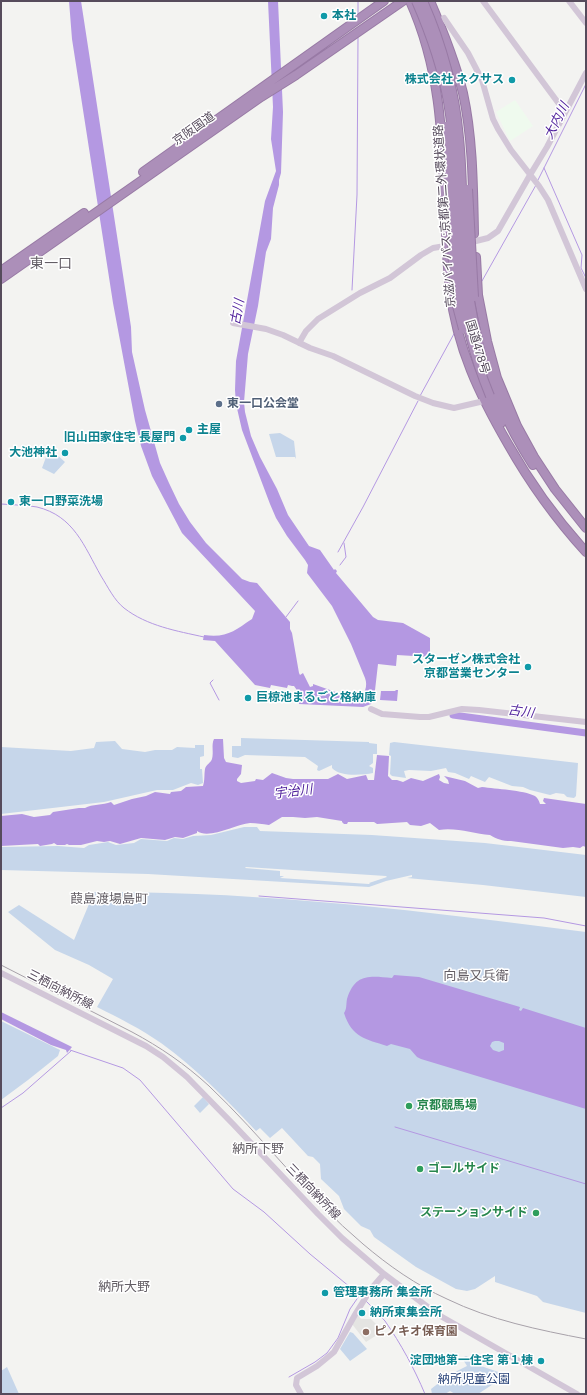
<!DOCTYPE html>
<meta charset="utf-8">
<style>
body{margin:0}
#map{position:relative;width:587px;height:1395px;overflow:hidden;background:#f3f3f1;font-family:Helvetica,sans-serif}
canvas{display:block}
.frame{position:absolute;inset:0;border:2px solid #564b5c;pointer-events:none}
</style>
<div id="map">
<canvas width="587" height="1395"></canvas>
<div class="frame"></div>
</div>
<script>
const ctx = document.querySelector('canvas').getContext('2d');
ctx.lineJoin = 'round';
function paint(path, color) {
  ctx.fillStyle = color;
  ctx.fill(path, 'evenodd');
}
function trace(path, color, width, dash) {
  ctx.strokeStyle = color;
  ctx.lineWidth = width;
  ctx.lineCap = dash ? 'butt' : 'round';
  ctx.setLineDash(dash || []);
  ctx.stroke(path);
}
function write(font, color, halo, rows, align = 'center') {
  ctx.font = font + ' Helvetica,"Noto Sans JP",sans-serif';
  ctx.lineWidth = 3;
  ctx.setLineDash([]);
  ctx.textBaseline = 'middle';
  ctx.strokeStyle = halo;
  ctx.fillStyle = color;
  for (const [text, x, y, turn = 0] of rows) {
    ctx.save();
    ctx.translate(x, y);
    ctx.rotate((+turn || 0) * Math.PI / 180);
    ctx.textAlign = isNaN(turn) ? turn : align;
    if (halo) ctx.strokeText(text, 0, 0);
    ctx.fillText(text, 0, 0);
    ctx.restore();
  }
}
const commercial = new Path2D(`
 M515,100L533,126L510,141L496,112Z`);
const education = new Path2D(`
 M357,1314L361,1319H371L383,1331L366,1342L352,1324Z`);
const green = new Path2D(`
 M280,433L294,441L296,459L295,457H276L269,434Z
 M49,449L54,452L65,462L54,474L42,468Z
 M241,738L369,742V743L377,744V754H373V763L369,766L373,768V773C362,775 340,777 332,768V765L319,771L317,770L318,766L305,757L245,755L238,758L232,757V746H241Z
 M115,741L122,749L145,752L155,750H172L177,747L195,748V745H204V756L200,757V769H202L203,783L198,785L191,783L173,790H157L104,802L1,814V747L71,751L94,748L96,742Z
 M394,742L578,763L576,796L574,798L567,797L564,794L556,793L550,795L530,790L523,787L512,786L489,777L485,782L471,776L469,779L455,773L448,772L446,768L431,771L409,770L404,771L406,778L392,776L390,774L391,756L389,755L390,743Z
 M244,827H257L260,831L372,835L485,843L586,855V897L483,885L407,878L412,877V875L386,881L369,887L148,874L1,870V847L58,846L84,848L89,845L108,842L116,845L134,843L141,839L167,841L174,838L183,839L193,836L211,835ZM246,867L386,876L387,877L369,883L370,884H369L280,878L284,876H280V871L245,868Z
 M94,892C259,891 423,911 586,932V1313L543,1302L537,1296L495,1282V1276L475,1289L467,1291L456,1289L416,1267L374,1237L370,1230L361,1226L344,1209L339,1196L321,1179L320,1164L313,1157L308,1156L282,1128L270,1138L260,1128L256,1131C227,1100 196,1068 161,1043C141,1029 119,1018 97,1007L113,979L89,965L55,950L8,912L19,905L74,940Z
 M1,1021L60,1050L58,1056L28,1080L1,1100Z
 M203,1097L209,1104L200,1113L194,1106Z
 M350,1332L353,1333L367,1349L350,1361L340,1349Z
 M466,1356L482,1363L481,1366L507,1375L478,1394H455L450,1391L445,1394H432L431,1389L449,1375L467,1366L462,1358Z
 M7,1367L19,1394H1V1371Z`);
const water = new Path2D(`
 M69,1H81L131,327L132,352L145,410L160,463L169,483L179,504L190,522L206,543L242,579L250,582L257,583L290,622V629L292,633L299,673L300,675L303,673L310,687L313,686V684L358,700C365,694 368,686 365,678L351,644L332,606L307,573L308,565L305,560L287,536L276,518L270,504L242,430L236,404L235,390L236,361L265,201L276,171L271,139L273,107L268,1H278L283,112L281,173L279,180V185L273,208L271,239L266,252L258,306L248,354L244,402L245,412L251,436L260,457L277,489L288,515L309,546L320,550L334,570L335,569L337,571L336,573L373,617L378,620L403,623L430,638V657L397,655L396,666L378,664L374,699L371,704L363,707L299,704V693L294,686H292L288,685L287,688L271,685L270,688L255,685L215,641L203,640L204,635C227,638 234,631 252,619L255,611L182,533L152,476L141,446L135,421L113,303L72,39Z
 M396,690H398L397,701L380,700L381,691H395Z
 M214,739H223L224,758L226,762L242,765L241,774L237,779V781L241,783L255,781L256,779L263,780L272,773L286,778L293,779H328L338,774L347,779L366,775L368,780H374L377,755L389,756L388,776L392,780H397L403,782L411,778L423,781L439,774L440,777L439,780L444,783L449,784L448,780L444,776L465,781L478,788L482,787C496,789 523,790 535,796C538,798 539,801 540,804H546L543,801L544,798L586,804V847L583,846L580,848L573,847L563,848L511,841C502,841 497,839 490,835C474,834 456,827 439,830L430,823L421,826L410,825L407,822L377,824L374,822H348L347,824H344L342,822V821L317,817L305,818L293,817H282L269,825C262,824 257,823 250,823C236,824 209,840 197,831V833L183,838L175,837L165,840L141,838L120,844L110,841L104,842L97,841L81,845H69L67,844L65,845H57L54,843L52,844L40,846L38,844L1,846V816L22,814L34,817L50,815L53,812L79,808H85C92,804 103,805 111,802L114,805L132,799L146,796L155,792L170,794L171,792L181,791L186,787L203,786C205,780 204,775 205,769C206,764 211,763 212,759C214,752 211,745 214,739Z
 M394,975L419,977L520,1007L519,1010L521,1011L523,1008L586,1028V1109L421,1059L417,1057L410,1049L391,1044L387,1046C366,1039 352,1038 344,1013C347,1009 346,1004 347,999C355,973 370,976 392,978ZM495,1041H499L504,1043V1050L499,1052L493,1050L490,1046L492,1042Z
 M1,1012L72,1047L67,1053L66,1050L51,1045L1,1019Z`);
const stream = new Path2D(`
 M358,14V1
 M544,168L582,255L581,268L586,278
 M538,180L586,84
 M482,281L536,185
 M352,290L357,195L358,38
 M420,396L455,332
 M1,504C13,505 26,505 37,507C74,516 84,546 101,576C108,587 114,600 124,608C147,626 177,631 204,637
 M338,552L363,507L418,401
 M340,565L346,557L344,543
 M286,617L298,601
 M213,680L210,683L219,700
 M259,896L544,918L586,926
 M70,1050L123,1068L140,1080L233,1189L264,1212L310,1254L362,1297
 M1,1108L23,1093L71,1051
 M395,1127L586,1184
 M366,1301C372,1307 379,1314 385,1321C401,1344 414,1368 425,1394
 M289,1377L315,1362L327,1353L338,1338L350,1309L359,1296`);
const river = new Path2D(`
 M453,715L586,733`);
const secondary = new Path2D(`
 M483,1L565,112
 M569,1L586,23
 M444,18L468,53L482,80L493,119L498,129L511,150L539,186L548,200L586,289
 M468,243L488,238L498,231L530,175L547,147L586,73
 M233,323L266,329L283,335L310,348L333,356L415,396L433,403L454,408L484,401
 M299,343L306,331L318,319L360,293L390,278L421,255L433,248L451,245
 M371,709L382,714L420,717H429L462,709L479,710L586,722
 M1,973L146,1046L163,1057L187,1077L233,1124L318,1214L342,1238L384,1274L437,1314L577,1394
 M301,1394L296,1385L297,1378L317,1366L334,1352L356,1313L371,1289L384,1274`);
const highway = new Path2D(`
 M410,1C453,96 439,190 450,290C457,348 479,394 508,444C530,483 556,519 586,552
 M430,1C443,31 455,61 463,93C473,139 473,187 474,234
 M143,172L384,1
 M476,257L478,295L487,341L497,378L517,426L534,457L555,489L586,528
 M1,271L84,213
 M1,279L261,97L296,75L403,1
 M478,340C489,384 508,426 533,465
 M490,396L501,423`);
const rail = new Path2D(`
 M1,965L132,1032C160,1047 185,1064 209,1086C262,1136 307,1197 363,1244C389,1266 416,1285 447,1299C490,1320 539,1330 586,1339`);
const highwayBridge = new Path2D(`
 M416,1C430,33 442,67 448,102C458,159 454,216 459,274C463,316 474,357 490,396
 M423,1C442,44 455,91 459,138C463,176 462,215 464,253C466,282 471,311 478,340
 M446,126L454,283L457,306L463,329
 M468,189L474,297`);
const markers = [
 [324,16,4,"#0f9aa8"],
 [512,80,4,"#0f9aa8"],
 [219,404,4,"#5c6f8a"],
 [189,430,4,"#0f9aa8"],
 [183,438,4,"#0f9aa8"],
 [65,453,4,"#0f9aa8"],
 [11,502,4,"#0f9aa8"],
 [528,667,4,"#0f9aa8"],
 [248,698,4,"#0f9aa8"],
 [409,1106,4,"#2e9e5b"],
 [420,1169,4,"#2e9e5b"],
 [536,1213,4,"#2e9e5b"],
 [325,1293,4,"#0f9aa8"],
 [362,1313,4,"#0f9aa8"],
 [366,1332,4,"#8d6e63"],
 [541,1361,4,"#0f9aa8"]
];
const cultureNames = [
 ["本社",332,16],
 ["株式会社 ネクサス",504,80,"right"],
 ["主屋",197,430],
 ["旧山田家住宅 長屋門",175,438,"right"],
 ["大池神社",57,453,"right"],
 ["東一口野菜洗場",19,502],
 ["スターゼン株式会社",520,660,"right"],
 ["京都営業センター",520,674,"right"],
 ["巨椋池まるごと格納庫",256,698],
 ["管理事務所 集会所",333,1293],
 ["納所東集会所",370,1313],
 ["淀団地第一住宅 第１棟",533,1361,"right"]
];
const streetNames = [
 ["京阪国道",194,129,-35],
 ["京滋バイパス;京都第二外環状道路",445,216,-94],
 ["国道478号",477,347,73],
 ["三栖向納所線",60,990,27],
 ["三栖向納所線",313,1192,46]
];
const serviceNames = [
 ["東一口公会堂",227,404]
];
const leisureNames = [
 ["京都競馬場",417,1106],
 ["ゴールサイド",428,1169],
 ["ステーションサイド",528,1213,"right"]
];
const educationNames = [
 ["ピノキオ保育園",374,1332]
];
const parkNames = [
 ["納所児童公園",474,1380]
];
const waterNames = [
 ["大内川",557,121,-63],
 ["古川",238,312,-80],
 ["古川",521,712,8],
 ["宇治川",293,792,-7]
];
const neighbourhoodNames = [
 ["葭島渡場島町",109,899],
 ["向島又兵衛",476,976],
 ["納所下野",258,1149],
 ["納所大野",124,1287]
];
const quarterNames = [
 ["東一口",51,264]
];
paint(commercial, '#effaee');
paint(education, '#e4e4e2');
paint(green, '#c6d6ea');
paint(water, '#b498e2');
trace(stream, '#b498e2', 1);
trace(river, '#b498e2', 7);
trace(highway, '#987aa5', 10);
trace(secondary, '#d2c6d7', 6);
trace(highway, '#ac8fb9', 8);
trace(rail, '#a7a1a9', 1);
trace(highwayBridge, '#987aa5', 10, []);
trace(highwayBridge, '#ac8fb9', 8);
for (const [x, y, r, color] of markers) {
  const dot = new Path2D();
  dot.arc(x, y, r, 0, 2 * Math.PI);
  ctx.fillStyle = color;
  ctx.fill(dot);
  trace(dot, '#fff', 1.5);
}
write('bold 12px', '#0d838f', '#fff', cultureNames, 'left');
write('12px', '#564b5c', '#fff', streetNames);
write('bold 12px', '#4e5e75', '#fff', serviceNames, 'left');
write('bold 12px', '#27864d', '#fff', leisureNames, 'left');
write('bold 12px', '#785e54', '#fff', educationNames, 'left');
write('12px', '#243f75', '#fff', parkNames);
write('italic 13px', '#4e1f9b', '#fff', waterNames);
write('13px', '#635e65', '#fff', neighbourhoodNames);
write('14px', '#635e65', '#fff', quarterNames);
</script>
